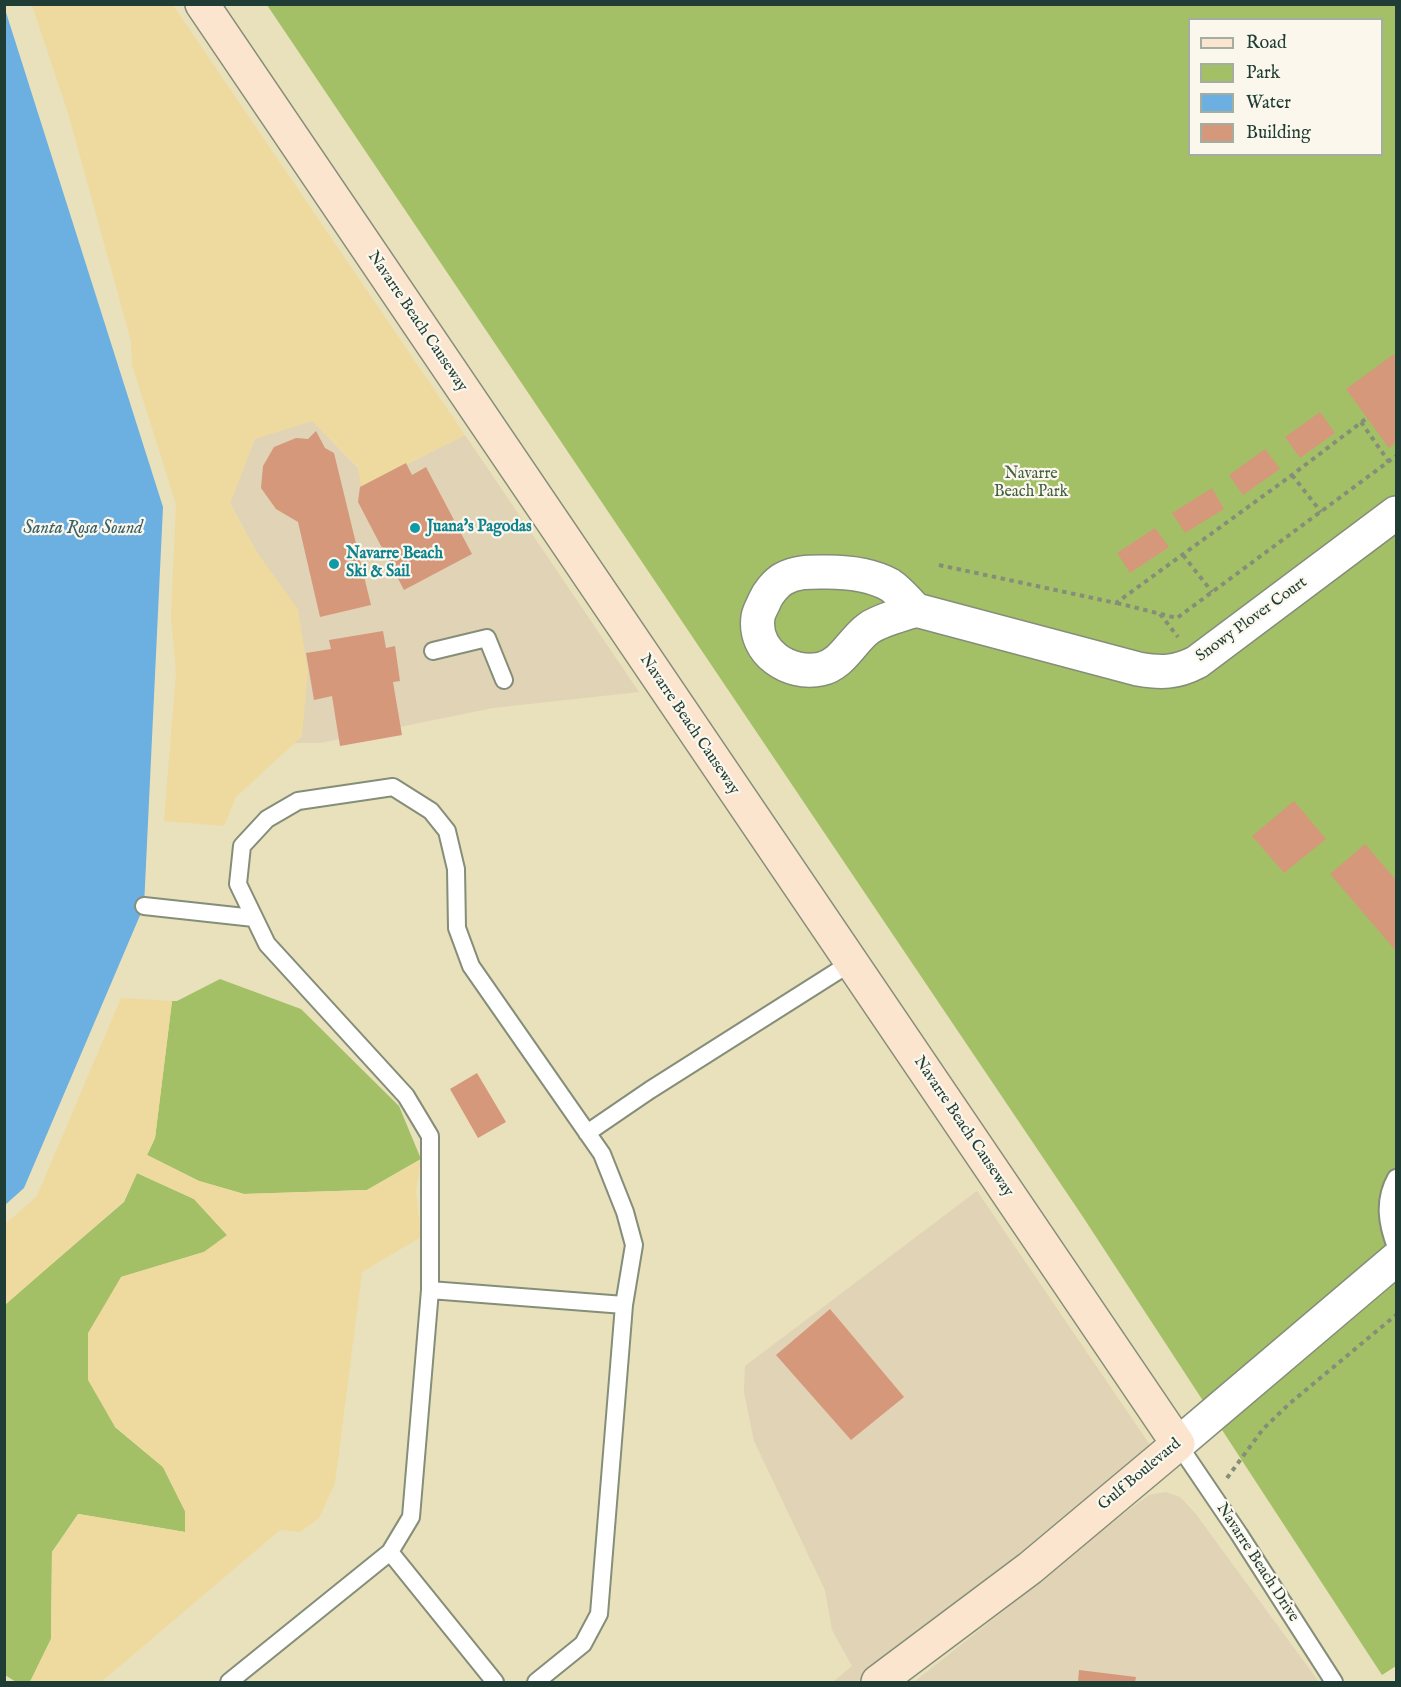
<!DOCTYPE html>
<style>
body{margin:0}
#map{position:relative;width:1401px;height:1687px;overflow:hidden;background:#e9e0bc;font-family:"IM FELL English",serif}
canvas{display:block}
.frame{position:absolute;inset:0;border:6px solid #1f3d34;pointer-events:none}
.legend{position:absolute;left:1188px;top:18px;width:195px;height:138px;box-sizing:border-box;background:#fbf7ec;border:2px solid #a3ada2;margin:0;padding:8px 10px;list-style:none;font-size:18px;color:#1f3d34}
.legend li{display:flex;align-items:center;gap:12px;height:30px}
.legend b{width:30px;border:2px solid #a3ada2}
</style>
<div id="map">
<canvas width="1401" height="1687"></canvas>
<div class="frame"></div>
<ul class="legend">
<li><b style="height:8px;background:#fce5cf"></b>Road</li>
<li><b style="height:16px;background:#a4c067"></b>Park</li>
<li><b style="height:16px;background:#6cafe1"></b>Water</li>
<li><b style="height:16px;background:#d5987a"></b>Building</li>
</ul>
</div>
<script>
const ctx = document.querySelector('canvas').getContext('2d');
ctx.lineJoin = 'round';
function paint(path, color) {
  ctx.fillStyle = color;
  ctx.fill(path, 'evenodd');
}
function trace(path, color, width, dash) {
  ctx.strokeStyle = color;
  ctx.lineWidth = width;
  ctx.lineCap = dash ? 'butt' : 'round';
  ctx.setLineDash(dash || []);
  ctx.stroke(path);
}
function write(font, color, halo, rows, align = 'center') {
  ctx.font = font + ' "IM FELL English",serif';
  ctx.lineWidth = 4.5;
  ctx.setLineDash([]);
  ctx.textBaseline = 'middle';
  ctx.strokeStyle = halo;
  ctx.fillStyle = color;
  for (const [text, x, y, turn = 0] of rows) {
    ctx.save();
    ctx.translate(x, y);
    ctx.rotate((+turn || 0) * Math.PI / 180);
    ctx.textAlign = isNaN(turn) ? turn : align;
    if (halo) ctx.strokeText(text, 0, 0);
    ctx.fillText(text, 0, 0);
    ctx.restore();
  }
}
const built = new Path2D(`
 M312,421L358,468L362,487L465,435L639,692L493,708L320,743H294L302,736L256,551L230,503L255,438Z
 M977,1191L1150,1445L1019,1554L857,1682H833L852,1666L832,1630L825,1590L754,1441L744,1392L745,1366Z
 M1166,1492L1180,1497L1195,1513L1319,1682H914L1040,1582L1104,1528L1149,1495Z`);
const green = new Path2D(`
 M267,5H1396V1666L1382,1675L1083,1217ZM1190,20H1382V154H1190Z
 M220,979L301,1009L399,1106L421,1159L367,1190L244,1194L199,1181L147,1155L155,1138L172,1001H177Z
 M137,1173L194,1199L228,1236L204,1252L121,1277L115,1427L163,1467L185,1511V1532L78,1514L52,1552L51,1639L30,1682H16L5,1675L4,1305L124,1202Z`);
const sand = new Path2D(`
 M32,5H173L465,435L361,487L358,467L312,421L255,439L230,503L256,551L298,609L308,672L302,736L236,797L224,826L164,821L176,673L171,616L176,504L132,365L131,341L68,113Z
 M121,998L172,1001L155,1138L147,1155L199,1181L244,1194L367,1190L421,1159L416,1191L421,1237L362,1272L335,1483L319,1518L300,1532L280,1530L101,1682H30L51,1639L52,1552L79,1514L185,1532V1511L163,1467L115,1427L88,1380V1333L121,1277L204,1252L227,1235L194,1199L137,1173L124,1201L5,1305L4,1225L37,1196Z`);
const water = new Path2D(`
 M4,6L163,507L144,906L24,1188L5,1205Z`);
const building = new Path2D(`
 M1394,354L1396,358V442L1389,448L1346,389Z
 M1320,412L1335,433L1300,458L1285,437Z
 M316,431L325,448L334,453L371,605L320,617L298,522L276,509L261,488L263,466L274,447L296,438L308,439Z
 M1265,449L1280,469L1243,495L1229,475Z
 M406,463L412,475L426,467L472,554L404,590L358,502L360,487Z
 M1212,488L1224,509L1185,533L1172,513Z
 M1155,528L1169,547L1130,573L1117,553Z
 M383,631L386,648L395,646L400,681L393,682L402,735L340,746L332,696L314,700L306,653L331,649L329,640Z
 M1294,801L1326,839L1284,873L1252,836Z
 M1365,844L1396,880V951L1330,874Z
 M477,1073L506,1122L478,1138L450,1089Z
 M830,1309L904,1397L851,1440L776,1355Z
 M1079,1670L1136,1677L1135,1682H1078Z`);
const path = new Path2D(`
 M1361,422L1389,462
 M1292,475L1321,512
 M1183,555L1212,592
 M939,565L1116,603L1292,475L1367,418
 M1117,603L1177,618L1396,456
 M1160,614L1178,637
 M1227,1478L1263,1429L1289,1404L1396,1315`);
const service = new Path2D(`
 M433,651L487,638L504,680
 M393,787L431,811L447,831L456,869L457,928L471,966L602,1154L625,1212L634,1245L624,1305L430,1290V1136L406,1096L267,944L238,884L242,846L267,819L298,801Z
 M144,906L254,918
 M587,1133L650,1090L852,962
 M1396,1178C1383,1201 1387,1224 1396,1247
 M1178,1444L1239,1534L1334,1682
 M390,1552L495,1682
 M229,1682L390,1552L411,1517L430,1290
 M536,1682L583,1644L599,1614L624,1305`);
const minor = new Path2D(`
 M916,610C902,615 882,619 869,628C852,640 843,664 821,669C789,676 753,652 758,617C759,611 763,605 765,600C768,593 776,583 783,579C797,571 812,572 827,572C848,572 872,575 890,585C899,591 908,602 916,610L1138,669C1161,673 1176,673 1197,662L1396,513
 M1178,1444L1396,1259`);
const secondary = new Path2D(`
 M202,4L1178,1444L1030,1568L878,1682`);
const markers = [
 [415,528,6,"#0f9aa8"],
 [334,564,6,"#0f9aa8"]
];
const streetNames = [
 ["Navarre Beach Causeway",417,322,56],
 ["Snowy Plover Court",1252,620,-36],
 ["Navarre Beach Causeway",689,725,56],
 ["Navarre Beach Causeway",963,1127,56],
 ["Gulf Boulevard",1140,1475,-40],
 ["Navarre Beach Drive",1257,1563,57]
];
const parkNames = [
 ["Navarre",1031,475],
 ["Beach Park",1031,493]
];
const cultureNames = [
 ["Juana's Pagodas",427,528],
 ["Navarre Beach",346,555],
 ["Ski & Sail",346,573]
];
const waterNames = [
 ["Santa Rosa Sound",83,529]
];
paint(built, '#e1d3b5');
paint(green, '#a4c067');
paint(sand, '#eeda9e');
paint(water, '#6cafe1');
paint(building, '#d5987a');
trace(service, '#848e78', 20);
trace(minor, '#848e78', 36);
trace(secondary, '#848e78', 36);
trace(path, '#848e78', 4, [4.5, 4.5]);
trace(service, '#fff', 16);
trace(minor, '#fff', 33);
trace(secondary, '#fce5cf', 33);
for (const [x, y, r, color] of markers) {
  const dot = new Path2D();
  dot.arc(x, y, r, 0, 2 * Math.PI);
  ctx.fillStyle = color;
  ctx.fill(dot);
  trace(dot, '#fbf7ec', 2);
}
write('16px', '#1f3d34', '#fbf7ec', streetNames);
write('16px', '#405e41', '#fbf7ec', parkNames);
write('bold 16px', '#0d838f', '#fbf7ec', cultureNames, 'left');
write('italic 18px', '#365f68', '#fbf7ec', waterNames);
</script>
